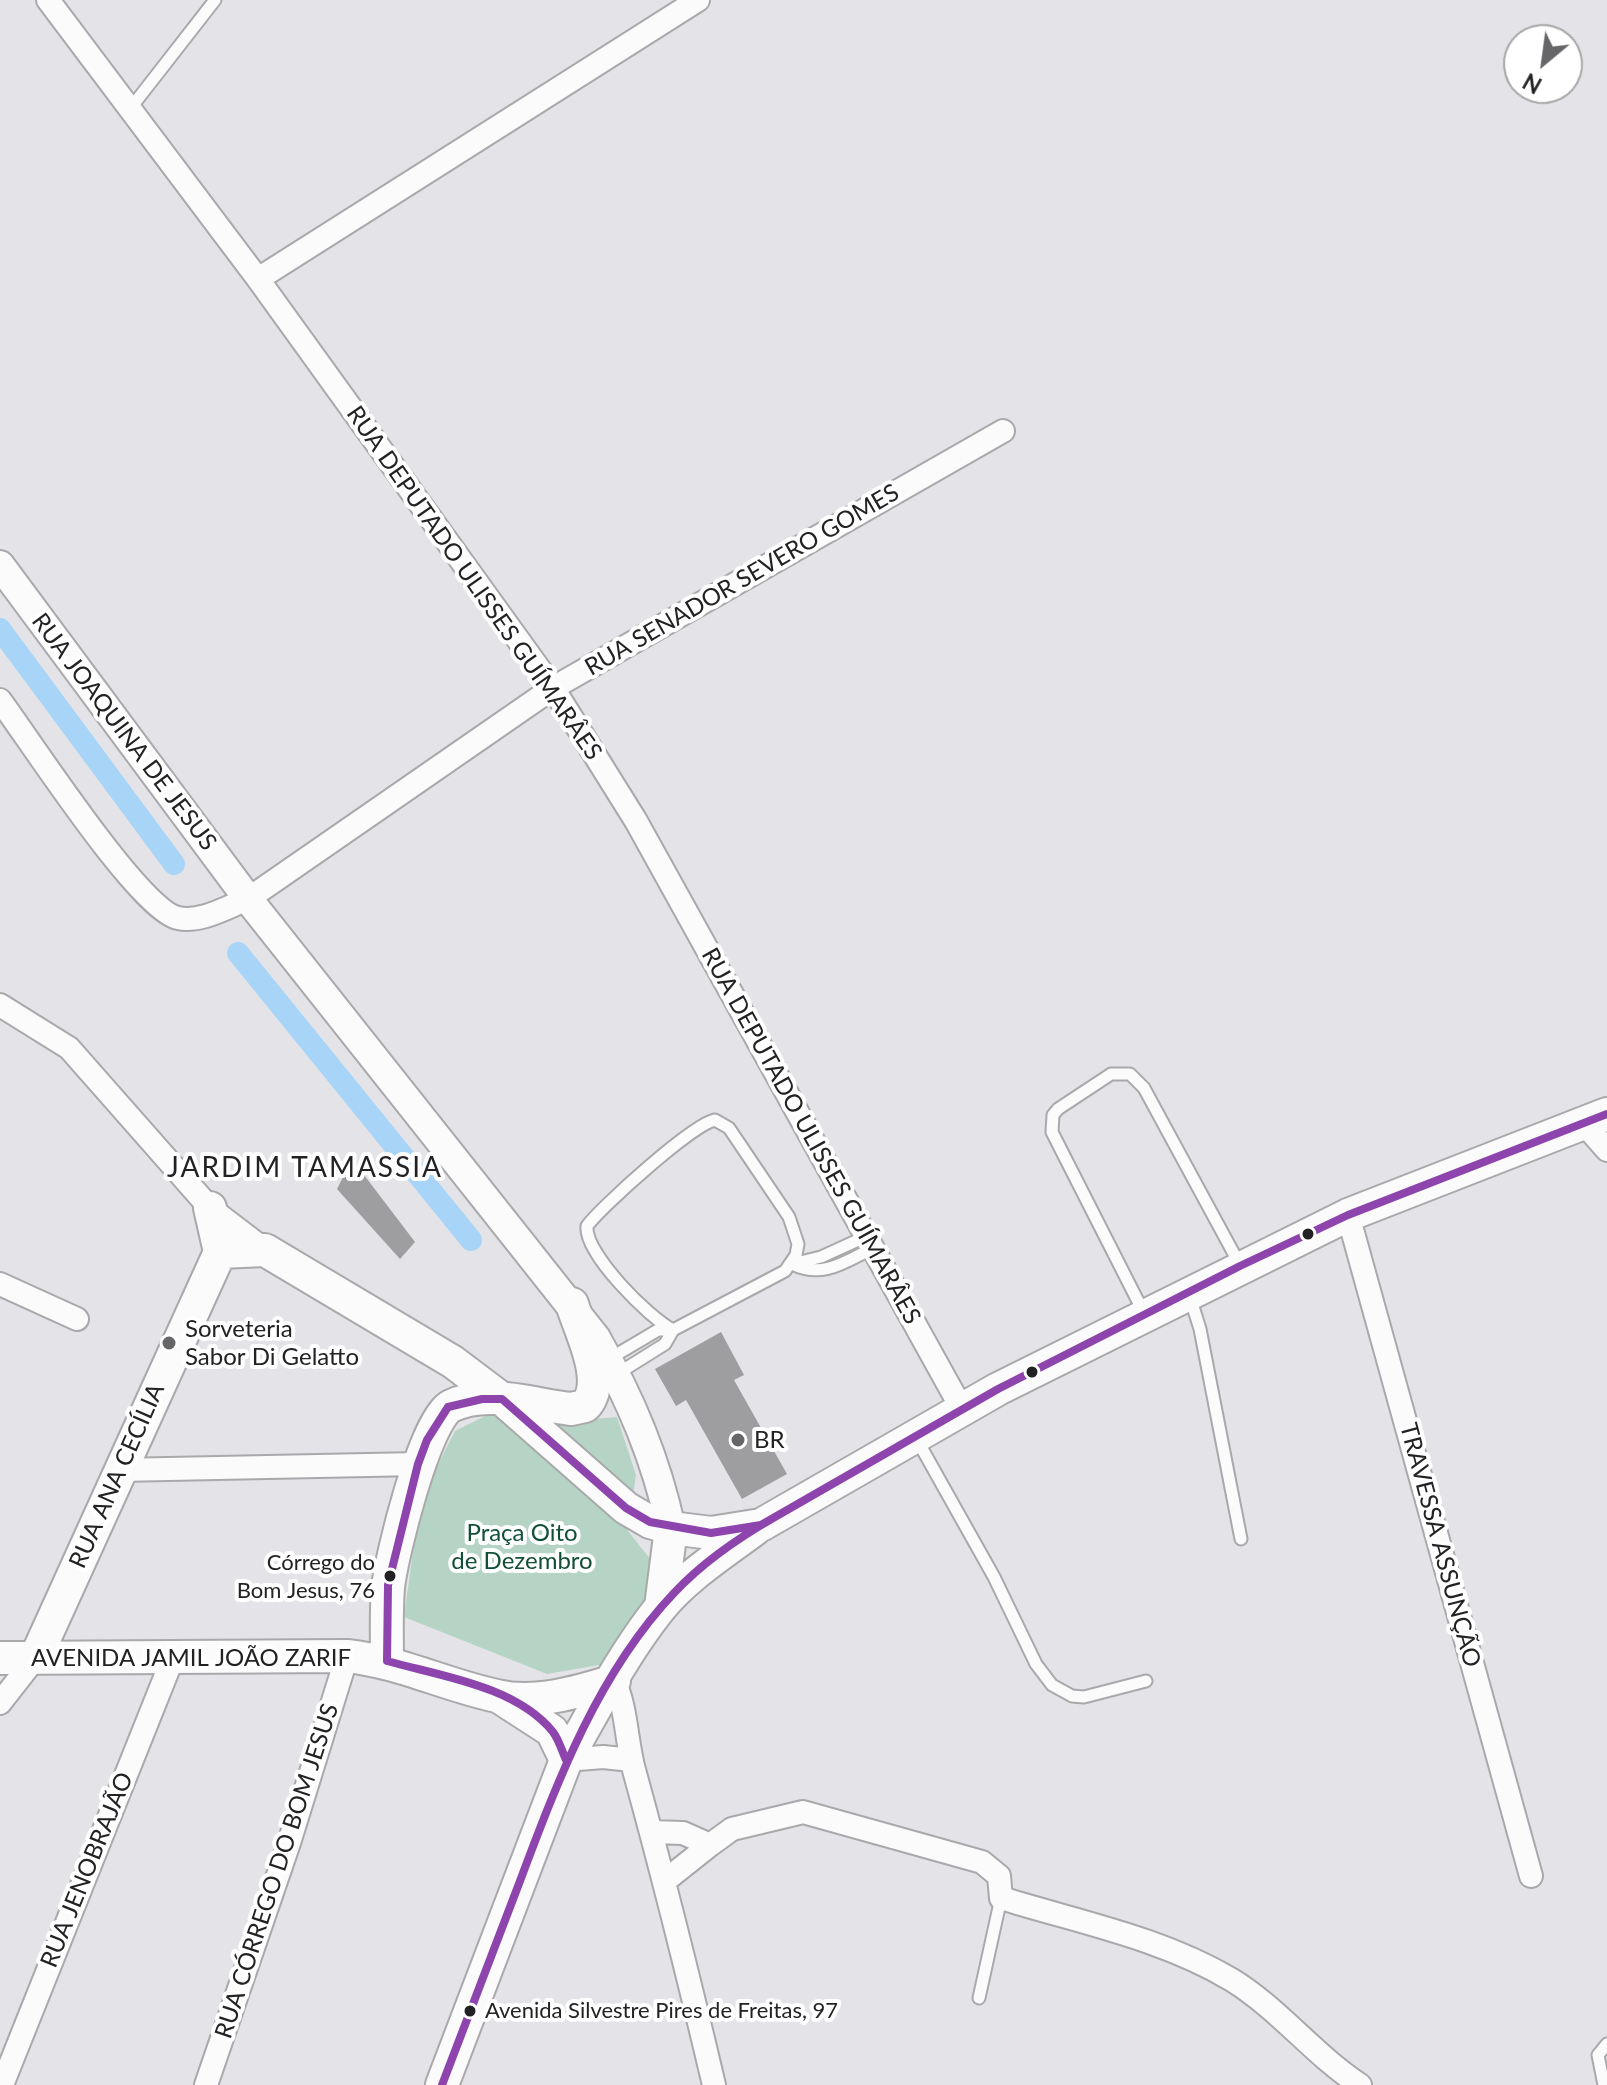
<!DOCTYPE html>
<meta charset="utf-8">
<style>
body{margin:0}
#map{position:relative;width:1607px;height:2085px;overflow:hidden;background:#e4e4e8;font-family:Lato,sans-serif}
canvas{display:block}
.north{position:absolute;left:1503px;top:24px;width:80px;height:80px;box-sizing:border-box;background:#fff;border:2px solid #a7a7a7;border-radius:50%;rotate:209deg;font-size:22px;font-weight:700;line-height:32px;text-align:center;color:#222224}
.north::after{content:'';display:block;margin:auto;width:28px;height:36px;background:#666669;clip-path:polygon(50% 0,100% 100%,50% 72%,0 100%)}
</style>
<div id="map">
<canvas width="1607" height="2085"></canvas>
<div class="north">N</div>
</div>
<script>
const ctx = document.querySelector('canvas').getContext('2d');
ctx.lineJoin = 'round';
function paint(path, color) {
  ctx.fillStyle = color;
  ctx.fill(path, 'evenodd');
}
function trace(path, color, width, dash) {
  ctx.strokeStyle = color;
  ctx.lineWidth = width;
  ctx.lineCap = dash ? 'butt' : 'round';
  ctx.setLineDash(dash || []);
  ctx.stroke(path);
}
function write(font, color, halo, rows, align = 'center') {
  ctx.font = font + ' Lato,sans-serif';
  ctx.lineWidth = 8;
  ctx.setLineDash([]);
  ctx.textBaseline = 'middle';
  ctx.strokeStyle = halo;
  ctx.fillStyle = color;
  for (const [text, x, y, turn = 0] of rows) {
    ctx.save();
    ctx.translate(x, y);
    ctx.rotate((+turn || 0) * Math.PI / 180);
    ctx.textAlign = isNaN(turn) ? turn : align;
    if (halo) ctx.strokeText(text, 0, 0);
    ctx.fillText(text, 0, 0);
    ctx.restore();
  }
}
const green = new Path2D(`
 M491,1413L557,1422L617,1417L636,1475L628,1531L663,1575L605,1664L547,1674L404,1617L420,1500L455,1431Z`);
const canal = new Path2D(`
 M0,629L174,864
 M238,953L471,1240`);
const building = new Path2D(`
 M361,1171L415,1242L400,1259L337,1189L345,1173Z
 M721,1332L744,1375L734,1380L787,1474L742,1499L686,1400L676,1406L655,1369Z`);
const service = new Path2D(`
 M130,109L215,0
 M792,1264C823,1279 845,1262 873,1248
 M792,1264L821,1257L867,1236
 M1190,1297L1200,1329L1241,1539
 M1145,1315L1052,1132L1053,1115L1058,1109L1111,1074H1130L1144,1088L1240,1265
 M609,1359L658,1330H673L785,1271L796,1255L798,1244L789,1217L729,1128L715,1120C693,1124 602,1206 587,1226C584,1253 649,1318 673,1330
 M617,1374L665,1344L673,1330
 M916,1438L994,1577L1036,1664L1052,1685L1072,1696L1084,1697L1146,1681
 M979,1998L1001,1898
 M1604,2085L1598,2055L1607,2044`);
const minor = new Path2D(`
 M48,0L258,279L553,688L636,821L963,1411
 M258,279L698,0
 M0,700C29,739 140,911 178,918C201,923 227,907 248,899L553,688L1003,431
 M0,1005L69,1048L210,1208L265,1250
 M1585,1125L1607,1150
 M1348,1215L1531,1876
 M0,1284L77,1319
 M118,1470L418,1464
 M614,1681C627,1708 626,1741 634,1770C663,1875 689,1979 714,2085
 M0,1703L36,1657
 M566,1760L603,1757L631,1760
 M651,1832L683,1833L710,1845L732,1829L803,1812L982,1862L999,1876L1001,1898C1078,1922 1162,1938 1232,1980C1279,2009 1313,2054 1360,2085
 M666,1880L710,1845
 M2,2085L174,1655
 M206,2085L289,1843L347,1656`);
const tertiary = new Path2D(`
 M0,565L248,899L596,1338C631,1400 656,1459 671,1528`);
const secondary = new Path2D(`
 M210,1208L220,1252
 M220,1252L265,1250L453,1362L502,1399L626,1508L650,1522L671,1528L711,1533L761,1525L998,1389L1348,1215L1607,1114
 M661,1607L671,1528
 M36,1657L220,1252
 M0,1658L347,1656C401,1662 445,1685 497,1696C535,1705 578,1692 614,1681
 M387,1661C387,1637 386,1612 388,1588C391,1557 425,1419 451,1406C488,1388 533,1405 571,1409L585,1406C608,1383 580,1331 572,1304
 M501,1698L552,1731L566,1760
 M442,2085L566,1760C595,1709 624,1653 660,1608C685,1577 723,1553 755,1529`);
const bus1 = new Path2D(`
 M566,1760C562,1751 559,1740 553,1732C516,1686 440,1676 387,1661L388,1585L418,1464L427,1440L448,1407L482,1399H502L626,1508L650,1522L711,1533L761,1525L998,1389L1240,1266L1348,1215L1607,1114
 M442,2085C468,2017 494,1949 520,1881C558,1780 598,1673 674,1593C703,1562 738,1538 775,1517`);
const markers = [
 [1308,1234,7,"#222224"],
 [169,1343,8,"#666669"],
 [1032,1372,7,"#222224"],
 [738,1440,8,"#666669"],
 [390,1576,7,"#222224"],
 [470,2011,7,"#222224"]
];
const busNames = [
 ["Córrego do",375,1563],
 ["Bom Jesus, 76",375,1591],
 ["Avenida Silvestre Pires de Freitas, 97",485,2011,"left"]
];
const streetNames = [
 ["RUA SENADOR SEVERO GOMES",742,580,-30],
 ["RUA DEPUTADO ULISSES GUÍMARÂES",474,583,55],
 ["RUA JOAQUINA DE JESUS",124,732,53],
 ["RUA DEPUTADO ULISSES GUÍMARÂES",811,1136,61],
 ["RUA ANA CECÍLIA",117,1476,-66],
 ["TRAVESSA ASSUNÇÃO",1440,1545,75],
 ["AVENIDA JAMIL JOÃO ZARIF",191,1658],
 ["RUA JENOBRAJÃO",87,1870,-68],
 ["RUA CÓRREGO DO BOM JESUS",277,1871,-72]
];
const poiNames = [
 ["Sorveteria",185,1329],
 ["Sabor Di Gelatto",185,1357],
 ["BR",754,1440]
];
const parkNames = [
 ["Praça Oito",522,1533],
 ["de Dezembro",522,1561]
];
const quarterNames = [
 ["JARDIM TAMASSIA",305,1168]
];
paint(green, '#b6d4c6');
trace(canal, '#a8d5f7', 22);
paint(building, '#9e9ea0');
trace(service, '#a9a9ac', 15);
trace(minor, '#a9a9ac', 26);
trace(tertiary, '#a9a9ac', 32);
trace(secondary, '#a9a9ac', 36);
trace(service, '#fbfbfc', 11);
trace(minor, '#fbfbfc', 22);
trace(tertiary, '#fbfbfc', 28);
trace(secondary, '#fbfbfc', 32);
trace(bus1, '#8e44ad', 8);
for (const [x, y, r, color] of markers) {
  const dot = new Path2D();
  dot.arc(x, y, r, 0, 2 * Math.PI);
  ctx.fillStyle = color;
  ctx.fill(dot);
  trace(dot, '#fff', 3);
}
write('22px', '#222224', '#fff', busNames, 'right');
write('24px', '#222224', '#fff', streetNames);
write('24px', '#222224', '#fff', poiNames, 'left');
write('24px', '#124f37', '#fff', parkNames);
ctx.letterSpacing = '2px';
write('28px', '#222224', '#fff', quarterNames);
ctx.letterSpacing = '0px';
</script>
